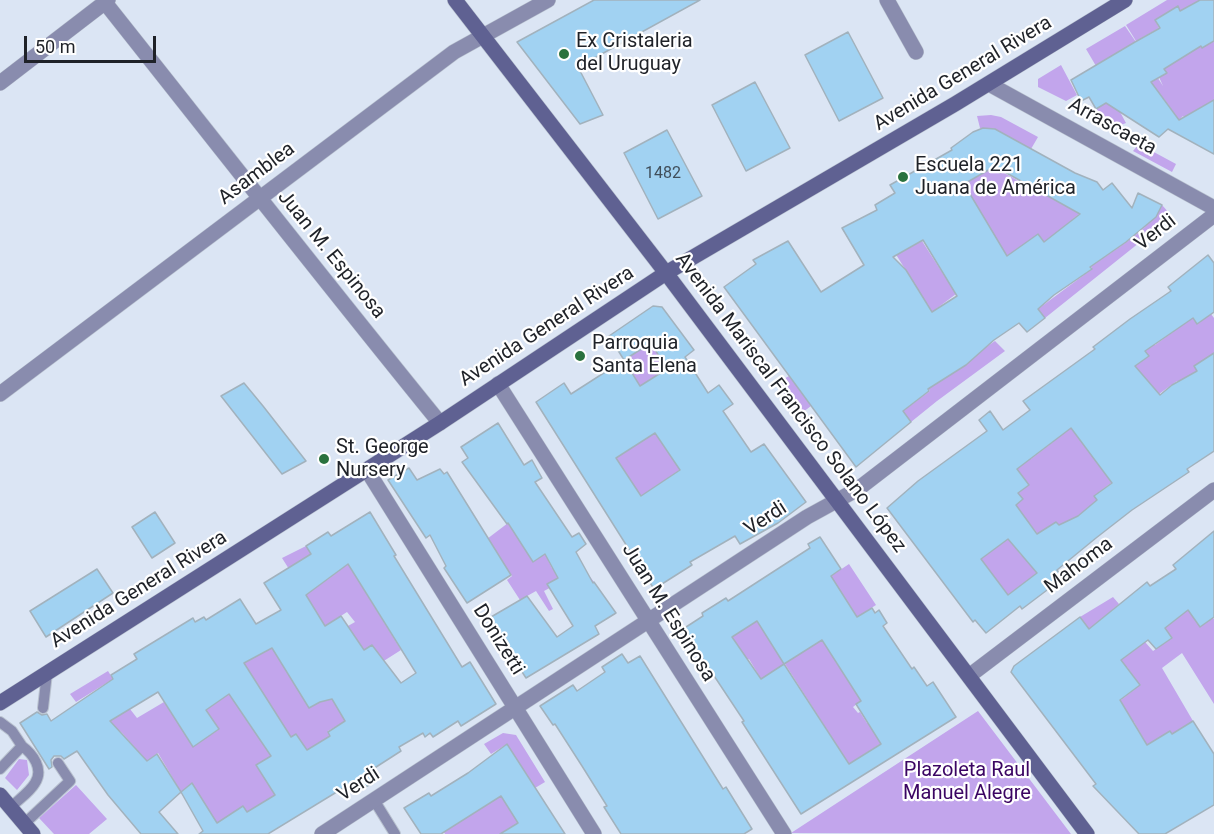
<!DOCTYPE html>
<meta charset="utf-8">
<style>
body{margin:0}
#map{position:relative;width:1214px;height:834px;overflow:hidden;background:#dbe5f4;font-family:Roboto,sans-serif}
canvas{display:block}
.scale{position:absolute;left:24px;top:36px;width:132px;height:27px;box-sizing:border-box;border:3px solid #1f2228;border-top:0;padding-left:8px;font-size:18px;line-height:21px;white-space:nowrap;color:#1f2228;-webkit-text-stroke:4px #fff;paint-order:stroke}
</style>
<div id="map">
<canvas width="1214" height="834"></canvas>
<div class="scale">50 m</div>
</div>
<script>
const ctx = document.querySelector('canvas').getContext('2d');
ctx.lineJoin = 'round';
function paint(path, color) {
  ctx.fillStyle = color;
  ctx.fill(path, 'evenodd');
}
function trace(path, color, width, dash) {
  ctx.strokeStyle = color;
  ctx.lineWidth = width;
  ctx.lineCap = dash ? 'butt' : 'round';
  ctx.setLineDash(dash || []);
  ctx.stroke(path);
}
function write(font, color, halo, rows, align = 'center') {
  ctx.font = font + ' Roboto,sans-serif';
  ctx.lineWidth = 4.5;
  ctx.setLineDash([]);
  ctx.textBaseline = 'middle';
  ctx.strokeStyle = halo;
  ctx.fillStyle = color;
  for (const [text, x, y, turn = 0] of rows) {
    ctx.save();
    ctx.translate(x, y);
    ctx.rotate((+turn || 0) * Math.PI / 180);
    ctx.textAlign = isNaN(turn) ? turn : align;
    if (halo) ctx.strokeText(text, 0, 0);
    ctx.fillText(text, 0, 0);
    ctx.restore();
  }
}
const green = new Path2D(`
 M1167,0H1200L1180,11L1178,7L1155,20L1159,28L1136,41L1126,25Z
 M1125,26L1136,42L1096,66L1086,49Z
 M1214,36V100L1199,109L1190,124L1183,116L1179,120L1164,99L1119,110L1126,123L1116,127L1096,109L1147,61L1163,86L1159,77L1163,68L1191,52L1197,40L1202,48L1210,43Z
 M1061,65L1077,95L1066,101L1038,87V79Z
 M991,115L1001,117L1038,137L1031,149L995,129L980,128L977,116Z
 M1139,144L1176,164L1172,172L1133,151Z
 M987,165C1016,177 1043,198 1074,206L1079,214L1061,229L1068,242L1018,283L964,184Z
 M1162,205L1170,214L1169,219L1045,318L1038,309L1092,269L1091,266C1113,251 1150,230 1162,205Z
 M896,230L905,250L922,241L956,294L932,312L885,237Z
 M1211,314L1214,318V391L1177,381L1159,394L1175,414L1131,369L1149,356L1142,347L1144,331L1155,345L1192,318L1197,324Z
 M995,341L1005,351L937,401L911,422L903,411L930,391L927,387Z
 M651,343L667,369L640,386L624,360Z
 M789,376L811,406L799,415L775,384Z
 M650,401L688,464L658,485L653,515L616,458Z
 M1075,416L1080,432L1077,436L1087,450L1105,435L1110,442L1091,455L1099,465L1105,461L1119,493L1111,483L1094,496L1097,500L1078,516L1059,525L1056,522L1038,534L1015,506L1006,455L1031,459L1053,442L1043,428Z
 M508,523L534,561L545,554L552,568L558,566L587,573L594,582L568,599L557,584L544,591L553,609L549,611L536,591L520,600L507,580L512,576L487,539Z
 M1019,530L1016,549L1022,556L1033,549L1046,566L991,608L981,559Z
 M306,546L327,580L348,564L401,650L379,664L369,647L346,659L348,626L355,622L347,612L325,626L282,558Z
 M849,564L876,605L857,617L831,576Z
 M821,583L771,644L784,663L847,624L835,661L862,700L853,707L858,713L860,712L867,723L902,730L849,764L785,664L761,679L749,659L746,660L716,635L757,621L758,623Z
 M1113,597L1119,604L1102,619L1107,626L1094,636L1080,617Z
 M1183,603L1200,627L1213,618L1214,619V704L1182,653L1162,668L1193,721L1172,734L1170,731L1147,745L1134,722L1128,726L1116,704L1140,685L1127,667L1117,673L1105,656L1145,642L1153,651L1172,638L1165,628Z
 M272,648L309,708L357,678L337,707L345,721L328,731L330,736L317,744L313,760L296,734L280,744L283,749L256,765L275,795L247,812L243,806L217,823L192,784L181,792L158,753L147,761L122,733L104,718L130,709L137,718L164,702L193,746L218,730L206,710L244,663Z
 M108,671L113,679L76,702L70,694Z
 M978,711L1071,834L791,833Z
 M503,733L516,735L545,782L535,788L507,744L491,754L484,744Z
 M19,759L27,760L29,775L17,790L5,778Z
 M76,785L107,819L89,834H54L39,818Z
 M512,789L507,806L519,824L521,834H445L441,827Z`);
const building = new Path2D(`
 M594,0H700L578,67L603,115L580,124L517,42Z
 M1200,0H1214V41L1202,48L1201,46L1164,69L1167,73L1151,82L1179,120L1214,100V154L1168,129L1159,137L1106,103L1096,109L1089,97L1081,101L1071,80L1135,42L1160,28L1155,20L1178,6L1180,11Z
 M848,32L883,98L839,121L805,55Z
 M755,82L790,148L746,171L712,105Z
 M983,128L995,129L1075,173L1097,182L1103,190L1112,183L1132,208L1138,193L1162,205L1156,217L1126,242L1090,267L1092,269L1054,295L1038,309L1045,318L1027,332L1019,323L994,340L966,365L928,389L929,391L903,411L911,422L856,467L724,287L756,264L753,260L788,241L821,292L864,265L842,228L877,210L875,205L895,193L890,185L952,150L951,148L973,132ZM992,168L1000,173L1003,171L1080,214L1044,242L1038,234L1007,256L964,184ZM923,240L957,296L932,312L906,270L893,257Z
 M667,130L702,196L658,219L624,153Z
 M1208,255L1214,263V312L1197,324L1193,318L1145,351L1149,356L1135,366L1160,395L1172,385L1197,371L1194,366L1214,353V451L1187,469L1189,472L1132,510L1096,538L1057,570L1063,578L1022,609L1020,606L986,633L975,620L973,622L887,508L918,481L987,431L979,420L990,411L1003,430L1030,410L1023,401L1095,349L1093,347L1130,319L1171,291L1168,287ZM1071,428L1112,483L1094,496L1097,500L1078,516L1059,525L1056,522L1037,534L1016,505L1023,499L1018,493L1029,485L1017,469ZM1008,539L1037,573L1008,595L981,559Z
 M653,306L662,307L694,350L685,357L708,393L719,385L733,404L723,411L751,452L764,444L806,502L778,523L740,544L735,536L690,562L692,565L654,589L536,402L564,383L571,394L624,360L609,336ZM651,343L667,369L640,386L624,360ZM655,433L680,470L641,496L616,458Z
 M244,383L263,406L306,461L282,474L221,396Z
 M498,423L524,465L532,460L542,478L535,482L572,537L579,533L586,544L576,552L593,583L594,582L616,613L595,626L599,634L526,678L508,650L491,617L527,596L557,637L573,626L547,584L558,578L545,554L533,562L508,523L507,524L462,462L468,458L461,447Z
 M409,468L417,480L440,469L444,474L447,472L511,575L467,603L444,568L446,566L430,535L426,538L388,480Z
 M155,512L175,543L152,558L132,527Z
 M370,512L396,555L394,556L462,667L470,662L496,704L461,726L458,721L433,737L430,733L425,737L423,733L399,747L401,751L373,769L379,779L364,788L358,779L268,834H199L203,831L181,792L159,812L178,834H141L108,795L77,751L64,759L61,756H54L51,760L52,767L49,769L20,723L37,712L42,715L47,714L51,721L113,679L111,675L137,659L134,654L193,618L195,622L204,617L206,620L240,599L256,624L281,610L264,583L311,554L306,546L328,532L331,536ZM348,564L416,673L401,683L372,645L364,650L341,616L325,626L306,595ZM272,648L309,708L320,702L332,699L345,721L328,732L330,736L307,750L296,734L291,737L244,663ZM158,692L193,747L219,729L206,710L229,694L271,756L256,765L275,795L247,812L243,806L217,823L192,783L181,792L157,754L147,761L110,721Z
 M1214,531V617L1200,627L1188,610L1165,628L1172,638L1156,649L1148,640L1121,660L1140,685L1120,700L1147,745L1170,731L1172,734L1193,721L1214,754V805L1165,834H1139L1093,786L1096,784L1011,672L1014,666L1080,617L1089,629L1147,582L1150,586L1176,569L1173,565Z
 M820,537L841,569L831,576L857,617L872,608L875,613L879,610L887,623L883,626L912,669L914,667L927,686L933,682L956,717L801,814L742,722L744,721L683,629L703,616L702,613L726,598L728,601L810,548L808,544ZM757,621L784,664L822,640L861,701L856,704L881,744L849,764L784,664L761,679L732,637Z
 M97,569L113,593L46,637L30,611Z
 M622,654L628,663L640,656L723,789L726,787L752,829L744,834H621L604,807L607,806L582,766L555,724L553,725L540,706L573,685L577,691L605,672L602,667Z
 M507,744L565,834H500L518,823L501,796L441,834H421L404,808L429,793L431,796L468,773Z`);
const lane = new Path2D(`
 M43,708L47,673
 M0,722L12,731L22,746
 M0,769L22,746C33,754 44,769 35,783C30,792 18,800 11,807
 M374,800L395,834
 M24,824L70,781L58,763`);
const street = new Path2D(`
 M103,0C215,141 326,283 440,423
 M887,0L916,52
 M0,83L108,0
 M989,84L1214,208
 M498,384L784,834
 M0,394L454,52L548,0
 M367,470L594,834
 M969,676L1214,490
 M322,834L807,517L858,489L1214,215`);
const secondary = new Path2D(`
 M455,0L666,273L1087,834
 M0,703L440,423L666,273L955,104L1125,0
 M0,795L33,834`);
const markers = [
 [564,54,6,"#2a723e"],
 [903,177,6,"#2a723e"],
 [580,356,6,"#2a723e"],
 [324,459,6,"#2a723e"]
];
const numberNames = [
 ["1482",663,174]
];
const poiNames = [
 ["Ex Cristaleria",576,42],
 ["del Uruguay",576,65],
 ["Escuela 221",915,166],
 ["Juana de América",915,189],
 ["Parroquia",592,344],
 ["Santa Elena",592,367],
 ["St. George",336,448],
 ["Nursery",336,471]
];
const streetNames = [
 ["Avenida General Rivera",963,74,-31],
 ["Arrascaeta",1112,127,29],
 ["Asamblea",257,174,-37],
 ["Verdi",1156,233,-38],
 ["Juan M. Espinosa",331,255,51],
 ["Avenida General Rivera",547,327,-33],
 ["Avenida Mariscal Francisco Solano López",790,403,53],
 ["Verdi",766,519,-33],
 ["Mahoma",1079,566,-37],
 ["Avenida General Rivera",139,590,-32],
 ["Juan M. Espinosa",668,613,58],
 ["Donizetti",498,640,58],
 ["Verdi",359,785,-33]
];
const parkNames = [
 ["Plazoleta Raul",967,771],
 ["Manuel Alegre",967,794]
];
paint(green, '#c2a5ec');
paint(building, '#a1d2f2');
trace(building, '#a2b2bd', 1.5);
trace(lane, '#b9c2cf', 12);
trace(street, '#b9c2cf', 16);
trace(secondary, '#b9c2cf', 16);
trace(lane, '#898cae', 10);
trace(street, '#898cae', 15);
trace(secondary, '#5f6192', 15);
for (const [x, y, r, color] of markers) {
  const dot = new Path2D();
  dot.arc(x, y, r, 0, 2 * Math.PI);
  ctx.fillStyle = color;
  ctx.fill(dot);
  trace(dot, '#fff', 2);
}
write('16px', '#404e5a', null, numberNames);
write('20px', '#1f2228', '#fff', poiNames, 'left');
write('20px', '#1f2228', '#fff', streetNames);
write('20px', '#3b0563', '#fff', parkNames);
</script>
